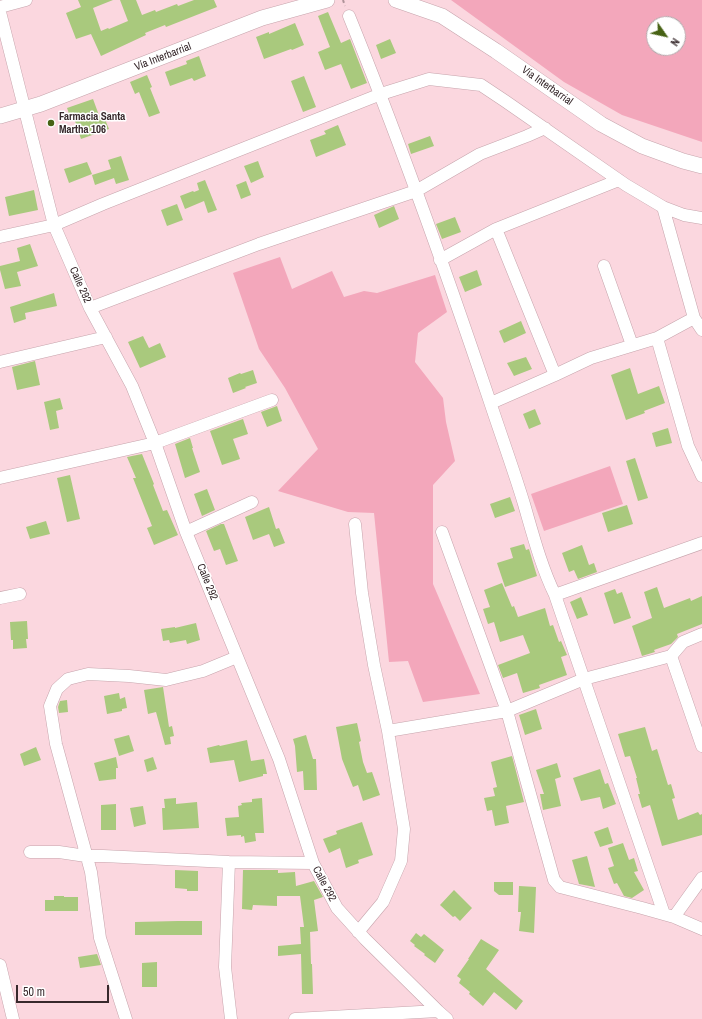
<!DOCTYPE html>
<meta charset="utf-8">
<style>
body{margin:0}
#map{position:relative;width:702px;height:1019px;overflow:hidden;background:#fbd7df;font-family:"Archivo Narrow",sans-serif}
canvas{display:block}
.north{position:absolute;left:646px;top:16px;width:40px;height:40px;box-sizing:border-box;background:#fff;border:1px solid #afa9ab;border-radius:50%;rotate:124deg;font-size:11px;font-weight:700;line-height:16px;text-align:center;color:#37292c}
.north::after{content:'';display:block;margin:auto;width:14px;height:18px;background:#476214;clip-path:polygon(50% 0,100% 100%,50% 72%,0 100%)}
.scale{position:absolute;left:16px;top:985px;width:93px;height:18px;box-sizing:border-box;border:2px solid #37292c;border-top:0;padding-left:5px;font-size:12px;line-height:14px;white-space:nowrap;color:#37292c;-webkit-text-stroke:3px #fff;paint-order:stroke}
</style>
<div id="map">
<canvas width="702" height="1019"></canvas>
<div class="north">N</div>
<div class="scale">50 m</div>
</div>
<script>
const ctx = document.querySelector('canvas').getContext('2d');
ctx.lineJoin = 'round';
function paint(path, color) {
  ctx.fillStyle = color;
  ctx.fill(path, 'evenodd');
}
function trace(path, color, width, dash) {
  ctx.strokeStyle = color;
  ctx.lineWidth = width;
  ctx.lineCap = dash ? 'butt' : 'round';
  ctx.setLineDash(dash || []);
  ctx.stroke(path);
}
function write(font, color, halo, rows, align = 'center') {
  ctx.font = font + ' "Archivo Narrow",sans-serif';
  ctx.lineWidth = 3;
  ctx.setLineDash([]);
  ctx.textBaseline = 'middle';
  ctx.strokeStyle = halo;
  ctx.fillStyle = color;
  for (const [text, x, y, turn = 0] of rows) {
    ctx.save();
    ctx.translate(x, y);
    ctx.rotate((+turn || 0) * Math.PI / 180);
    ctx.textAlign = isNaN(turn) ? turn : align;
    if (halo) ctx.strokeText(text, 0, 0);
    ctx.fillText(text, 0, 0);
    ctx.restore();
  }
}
const green = new Path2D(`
 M451,0H702V142L622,115L564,82ZM654,24H678V48H654Z
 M280,257L292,289L332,271L344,297L364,291L377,293L435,275L447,312L418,333L415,362L443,398L446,422L455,461L433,485V584L480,694L423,702L408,661L389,662L374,513L348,512L278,491L318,449L285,388L259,349L233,273Z
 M610,466L623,504L544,531L531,494Z`);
const building = new Path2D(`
 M78,0H113L93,8L101,31L108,28L109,29L128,21L120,0H136L142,15L155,10L156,12L177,4L178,6L194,0H214L217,7L166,27L165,25L145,33L146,35L101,56L91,34L76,39L66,13L81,7Z
 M328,12L341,43L350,39L367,83L351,89L341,64L325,70L318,52L330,47L318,16Z
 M295,23L304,45L292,50L291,49L264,59L256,37L269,32V34Z
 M390,39L396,53L381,59L376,45Z
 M199,56L206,76L194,81L192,78L170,86L165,72L187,64L186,61Z
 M147,75L152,87L150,88L160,113L149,117L139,92L135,94L130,82Z
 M304,76L316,107L303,112L291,81Z
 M93,99L100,118L104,117L109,129L81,139L74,118L71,119L67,108Z
 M338,125L346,145L316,157L310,140L326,134L324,131Z
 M430,136L434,146L411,154L408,144Z
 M121,156L129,180L116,184L114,178L95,185L92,175L111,169L108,160Z
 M258,161L264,177L251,183L244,166Z
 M87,162L92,174L69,183L64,169Z
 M205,180L217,210L208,213L204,201L185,209L180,196L193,191L194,192L199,190L197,183Z
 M246,181L251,195L241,199L236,185Z
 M34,190L38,210L9,216L5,197Z
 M177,204L183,220L167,226L161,210Z
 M394,206L399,219L379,228L374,215Z
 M455,217L461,232L442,239L436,224Z
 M30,244L38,266L17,272L21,286L5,289L0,270V266L20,261L17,248Z
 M477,270L482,285L465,292L459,277Z
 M54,293L57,306L25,313L26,319L14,323L10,307Z
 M521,321L526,333L504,343L499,331Z
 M143,336L149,348L160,343L166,357L140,368L128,342Z
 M526,357L532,369L514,376L507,363Z
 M35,361L40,385L17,390L12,367Z
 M630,368L638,394L659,386L665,403L644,411L645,413L626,420L611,375Z
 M253,370L257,383L245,387L246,388L233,393L228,378L240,373L241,374Z
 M60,398L63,409L56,411L59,428L50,430L44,402Z
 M277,406L282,421L267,427L261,412Z
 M535,409L541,424L529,429L523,414Z
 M243,419L248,434L233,439L240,459L222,465L210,431Z
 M668,428L672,443L656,447L652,433Z
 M190,438L193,448H192L200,472L185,478L175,444Z
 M142,454L154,484L153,485L163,511L167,510L178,535L154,545L147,528L152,526L133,478H136L127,457Z
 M635,458L648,498L638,501L626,461Z
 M70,475L80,519L67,522L57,478Z
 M207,489L215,510L202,516L194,494Z
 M510,497L515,511L495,518L490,504Z
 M627,505L633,524L608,532L602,513Z
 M269,507L276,529L279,528L285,543L274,547L269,534L253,540L245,517Z
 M46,521L50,534L30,539L26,527Z
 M221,524H224L238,561L226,565L220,549L214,551L206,531Z
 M524,544L526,550L529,549L537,576L505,587L497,563L513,558L510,548Z
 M582,545L589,565L594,563L597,572L578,579L574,570L569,572L562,553Z
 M502,583L512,607L514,606L518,617L545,608L550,626L553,625L559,642L561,641L567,655L561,657L567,675L539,685L540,688L523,693L517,673L503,678L498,665L530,653L523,635L500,642L494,622L488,624L483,609L490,607L484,590Z
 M657,587L664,608L690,598L691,601L702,596V624L677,634L678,637L671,644L654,650L655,652L642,656L632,626L652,618L644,592Z
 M615,589L617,594L622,592L631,618L614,624L604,593Z
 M581,597L588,615L577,619L570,602Z
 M27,621L28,639H26L27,648L13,649V640H11L10,622Z
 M196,623L200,640L187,644L186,640L170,643L169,640L163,641L161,629L175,627V628Z
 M163,687L169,727L172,726L174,736L170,737L171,744L165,745L156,712L148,714L144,690Z
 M119,693L120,699L125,697L127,708L122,709V711L107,714L104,696Z
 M67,700L68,712L59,713L58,707L60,701Z
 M536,709L542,729L525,735L519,715Z
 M357,723L361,741L359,742L363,762L367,773L372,772L380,795L363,801L358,785L353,787L342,759L336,727Z
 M645,727L652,751L657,749L668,785L671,784L675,798L672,799L678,820L698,812L700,815L702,814V835L662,846L650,805L642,808L638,794H640L636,778H637L630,756L625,757L618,734Z
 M129,735L134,751L119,756L114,739Z
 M306,735L313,759H316L317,790H304L303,771L297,772L295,746L293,739Z
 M247,740L251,761L264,759L267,774H263V776L239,782L234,760L210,763L207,748L219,745L220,746Z
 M36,747L41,760L24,766L20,754Z
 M512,756L524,802L506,806L509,823L495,826L492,810L487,811L484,798L495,796L493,788L497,787L491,762Z
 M116,757L118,768H116V779L99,781L94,763Z
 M153,757L157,769L147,772L144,760Z
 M557,763L561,777L555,779L561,806L543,810L540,794H544L536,770Z
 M600,769L605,784L608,783L616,804L603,809L600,797L581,801L573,778Z
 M176,798V804L197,802L199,828L163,830L162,808H165L164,799Z
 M262,798L264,833H255L256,841L245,843L244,836L241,837V835L227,836L225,818L239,817L238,806L242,805L241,803L252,802V799Z
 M116,804V830H101V805Z
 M143,806L146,824L134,827L130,808Z
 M362,822L373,855L358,860L359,863L346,868L340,848L329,853L323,839L337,834L336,831Z
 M608,827L613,843L600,847L594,832Z
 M623,843L629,860L634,858L638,871L634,872L644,890L632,898L624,896L617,883L614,884L608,868L614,866L608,848Z
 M587,856L593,879L595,887L579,884L572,860Z
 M175,870L198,871V891H187V889L175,888Z
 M243,870H278V873L295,872L296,886L314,881L323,897L314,900L318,931L310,932L311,964H312L313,994H302L301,954L278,956V946L301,944L300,927H304L300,896H277V906L253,905L252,910L242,909Z
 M494,882H513V895H499L494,891Z
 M519,886L536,887L534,933L519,931L521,912H518Z
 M454,890L472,908L460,921L455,916L453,917L440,905Z
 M54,896H64V897H78V911H45V900H54Z
 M178,921H202V935H135V922Z
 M416,933L421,937L424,934L444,950L435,963L424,955L425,954L414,946L415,945L410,941Z
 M481,939L499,950L486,969L523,1001L516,1010L494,992L483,1006L469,994L470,992L459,983L461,979L457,976L469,959H468Z
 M97,954L101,965L80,968L78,957Z
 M157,962V987H142V963Z`);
const path = new Path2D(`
 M343,0L345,6`);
const minor = new Path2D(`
 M0,7L26,0
 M0,12L54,225L90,308L132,386L155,443L186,532L279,759L313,863L337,908L365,939L438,1011L447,1019
 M349,16C401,144 447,274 491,405C502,438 514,471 524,504C533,535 541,566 555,595L664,914
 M663,207L694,318L702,330
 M0,237L54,225L103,204L381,94L429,79L481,85L505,101L626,185L663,207L684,215L702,218
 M440,260L496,229L619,180
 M604,266L632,345
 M90,308L259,244L416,191L480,154L527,136L545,128
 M657,338L688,446L702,476
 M0,362L106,337
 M555,375L591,358L657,338L694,318
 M491,403L555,375L496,229
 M0,478L155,443L272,400
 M355,524L362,593L374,665L388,731L404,829L401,861L383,902L358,932
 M186,532L252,502
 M442,532L507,711L554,880L560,887L642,908L674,917L702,929
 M555,595L702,543
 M0,598L20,594
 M671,656L702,746
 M388,731L507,711L584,679L671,656L683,642L702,634
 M30,852H59L86,856H103L229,862L313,863
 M229,862L225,967L231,1019
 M674,917L702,878
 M0,965L13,1019
 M126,1019L100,938L91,872L56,744L50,706L57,689L68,679L88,674L129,676L166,680L203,671L237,657
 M295,1019L438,1011`);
const major = new Path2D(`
 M396,0L442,16L496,51L601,124L642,146L683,161L702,166
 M0,116L41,104L262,18L327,0`);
const markers = [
 [51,123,4,"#476214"]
];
const streetNames = [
 ["Vía Interbarrial",163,57,-21],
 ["Vía Interbarrial",547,86,35],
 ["Calle 292",80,285,66],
 ["Calle 292",207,582,68],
 ["Calle 292",324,884,62]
];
const poiNames = [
 ["Farmacia Santa",59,117],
 ["Martha 106",59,130]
];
paint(green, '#f3a7bb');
paint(building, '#a9c97d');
trace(minor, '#c6a4ac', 13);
trace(major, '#c6a4ac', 16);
trace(path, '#af9399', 2, [3, 3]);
trace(minor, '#fff', 12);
trace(major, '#fff', 15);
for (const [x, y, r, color] of markers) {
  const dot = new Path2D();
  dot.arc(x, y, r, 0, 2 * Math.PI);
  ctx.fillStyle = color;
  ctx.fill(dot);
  trace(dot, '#fff', 1.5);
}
write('11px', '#37292c', '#fff', streetNames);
write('bold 11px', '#37292c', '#fff', poiNames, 'left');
</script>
